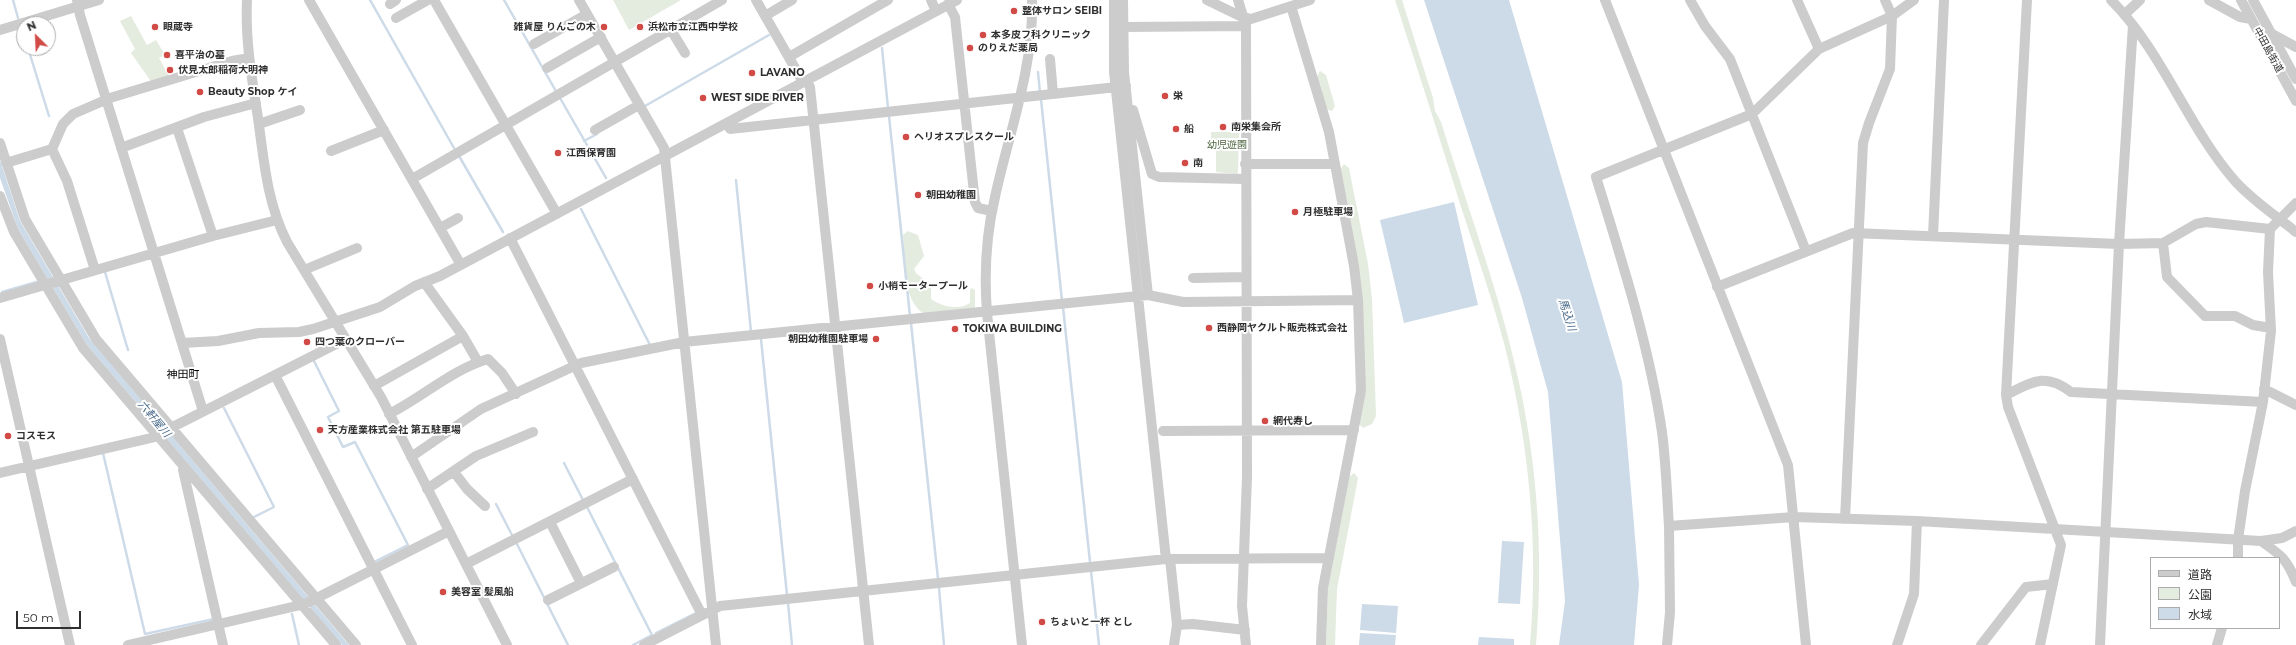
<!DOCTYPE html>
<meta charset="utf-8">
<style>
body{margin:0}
#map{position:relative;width:2296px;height:645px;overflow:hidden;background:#fff;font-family:Montserrat,"Noto Sans JP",sans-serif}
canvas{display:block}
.legend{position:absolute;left:2150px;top:557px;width:130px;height:72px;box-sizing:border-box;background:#fff;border:1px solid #acacac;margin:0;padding:5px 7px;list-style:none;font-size:12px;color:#2f2f2f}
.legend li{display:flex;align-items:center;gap:8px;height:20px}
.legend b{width:20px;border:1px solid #acacac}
.north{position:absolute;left:16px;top:16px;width:40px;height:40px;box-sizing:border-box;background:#fff;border:1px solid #acacac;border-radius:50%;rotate:336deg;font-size:11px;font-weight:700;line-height:16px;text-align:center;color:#2f2f2f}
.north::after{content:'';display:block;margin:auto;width:14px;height:18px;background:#d14a46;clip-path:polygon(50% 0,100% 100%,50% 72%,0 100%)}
.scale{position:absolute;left:16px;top:611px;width:65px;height:18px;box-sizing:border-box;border:2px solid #2f2f2f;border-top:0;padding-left:5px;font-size:12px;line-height:14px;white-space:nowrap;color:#2f2f2f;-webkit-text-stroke:3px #fff;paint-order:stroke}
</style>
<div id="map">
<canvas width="2296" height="645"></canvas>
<ul class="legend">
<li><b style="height:5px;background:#ccc"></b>道路</li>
<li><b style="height:11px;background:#e4ebdf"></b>公園</li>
<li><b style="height:11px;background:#cddbe8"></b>水域</li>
</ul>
<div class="north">N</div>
<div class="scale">50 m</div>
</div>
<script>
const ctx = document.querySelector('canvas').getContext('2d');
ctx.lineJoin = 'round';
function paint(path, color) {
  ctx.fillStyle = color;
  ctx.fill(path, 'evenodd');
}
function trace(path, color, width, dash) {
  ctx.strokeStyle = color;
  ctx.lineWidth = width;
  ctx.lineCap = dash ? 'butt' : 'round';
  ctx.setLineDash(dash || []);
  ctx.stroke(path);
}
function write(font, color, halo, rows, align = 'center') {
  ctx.font = font + ' Montserrat,"Noto Sans JP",sans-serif';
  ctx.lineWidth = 4;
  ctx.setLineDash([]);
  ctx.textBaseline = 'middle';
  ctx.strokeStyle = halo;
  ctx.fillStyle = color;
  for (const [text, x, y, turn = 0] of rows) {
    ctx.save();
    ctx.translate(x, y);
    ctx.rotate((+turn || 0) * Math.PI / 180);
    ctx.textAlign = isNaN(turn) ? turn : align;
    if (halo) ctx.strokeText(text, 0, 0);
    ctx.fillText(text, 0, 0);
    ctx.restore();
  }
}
const green = new Path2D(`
 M613,0H681L629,30Z
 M1395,0H1402L1433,98L1435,111L1441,122C1466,203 1496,283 1515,365C1537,456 1544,552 1536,645H1530C1539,545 1529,444 1505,347C1493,301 1477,255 1462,210C1440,140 1418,70 1395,0Z
 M131,16L147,45L156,40L165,55L159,58L170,78L152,83L131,53L135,49L120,21Z
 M1320,71L1326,75L1335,106L1332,111L1326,109L1317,77Z
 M1211,132H1239L1238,172L1237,174L1216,172V151L1211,146Z
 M1344,164L1349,168L1368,264L1372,299L1376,416L1372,424L1363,428L1359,424L1366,391L1340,170Z
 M908,231L918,235L924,256L914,269L916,273L931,285V299C941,306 958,311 970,303V290L972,288L975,290V308L924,314C901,298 905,261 903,235Z
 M1354,473L1358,478L1337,589L1335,645H1326L1328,588L1349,477Z`);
const water = new Path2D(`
 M1424,0H1509L1622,382L1639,585L1634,645H1559L1565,601L1548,392L1522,298Z
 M0,160L20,221L89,338L349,645H342L87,345L18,229L0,178Z
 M1454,202L1478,305L1404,323L1380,220Z
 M1502,541L1524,542L1520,604L1498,603Z
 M1362,604L1398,606L1396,633L1360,630Z
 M1360,633L1396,635L1395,645H1359Z
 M1479,637L1514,639V645H1478Z`);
const stream = new Path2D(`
 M13,0L18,18
 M370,0L454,148
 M504,0L557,93
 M23,32L24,36
 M28,48L49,116
 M882,48L888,108
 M1038,72L1040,93
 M560,98L606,178
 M1041,99L1062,301
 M645,106L769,35
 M889,116L910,316
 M584,141L597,134
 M459,156L503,232
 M736,180L751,332
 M581,209L650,345
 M105,272L128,350
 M2,292L40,281
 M1063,307L1090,562
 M911,323L938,579
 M761,339L787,595
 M314,361L339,411L328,417L343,447L355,442L408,545L374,562
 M224,408L274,507L252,518
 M103,453L145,634L214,619
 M564,463L583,500
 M496,504L513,537
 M587,507L652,635
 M517,544L568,645
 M1091,571L1099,645
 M939,588L944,645
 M788,603L792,645
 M292,614L299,645
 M656,633L696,613
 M633,645L652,635`);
const minor = new Path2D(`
 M77,0L80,15L203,411
 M247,0C245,40 252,79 258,118C264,161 267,203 287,242L381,397L507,645
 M309,0L461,265
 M434,0L557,214
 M579,0L664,148L716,645
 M756,0L803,82
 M931,0L936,11
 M1114,0V72L1166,559
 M1123,0L1124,72L1148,295
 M1207,0L1240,16L1251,19L1310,0
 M1238,0L1246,26L1247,477L1242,606L1246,645
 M1605,0L1788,465L1806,645
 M1690,0L1705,26L1730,59L1806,251
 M1797,0L1819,49
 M1914,0L1892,16L1819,49L1752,114L1596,177C1622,261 1649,345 1662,432C1666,463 1667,495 1669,526L1794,517L1917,521L2261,541L2282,538L2296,531
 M2027,0L2006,395L2008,407L2061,545L2040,645
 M2111,0C2163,52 2187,126 2235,181C2252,200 2276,216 2296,232
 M2209,0L2240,17L2251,19
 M2241,0L2296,101
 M2253,0L2296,79
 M390,4L396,0
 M948,4L955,17L975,202L978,208L992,211
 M1291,6L1329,132L1354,266L1358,300L1361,391L1323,588L1321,645
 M2125,14L2140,0
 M765,16L792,0
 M396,18L428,0
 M1124,27L1246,26
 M0,30L99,0
 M671,30L685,53
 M2272,34L2296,47
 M534,44L587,14
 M789,57L888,0
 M1050,59L1053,94
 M547,68L601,37
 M806,80L810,87L869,645
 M1133,110L1152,174L1159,177L1245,179
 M727,123L730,129L1126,86
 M259,124L300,110
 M177,128L213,236
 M595,130L639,105
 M0,143L25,219L96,339L356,645
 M121,148L204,117L256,103
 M52,149L67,181L95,270
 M331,151L384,130
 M6,163L52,149L63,124L73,114L110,98L232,61L249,58
 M1245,164H1335
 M412,179L722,0
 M0,196L14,232L83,348L336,645
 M440,228L458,218
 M1933,236L1944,0
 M510,238L702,615
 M2163,243L2167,277L2205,316H2235L2253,325L2271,328
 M304,270L357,248
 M1193,278L1246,277
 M424,282L463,336L478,362
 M1717,287L1853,233L2119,244L2163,243L2196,224L2206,222L2270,229
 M0,298L213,236L277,220
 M0,339L70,645
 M182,343L218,341L259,333L299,332L313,329L380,307L415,286L440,276L957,0
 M275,375L412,645
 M374,386L463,336
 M2264,389L2296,405
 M2006,395C2032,382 2045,372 2071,392L2263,402
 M389,414C423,397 451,370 488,359L502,373L516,394
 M1163,431L1354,430
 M411,457L481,409L581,363L684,342L1148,295L1183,302L1358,300
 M185,468L183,470L223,645
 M454,472L467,489L485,506
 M0,473L151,438L346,339
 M427,489L476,456L533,432
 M1845,519L1863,143L1869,123L1890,69L1892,16L1885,0
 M550,522L581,583
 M2261,541C2281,555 2287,559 2296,582
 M2238,558V540L2245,491L2263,402L2271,331L2268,272L2270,229L2296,203
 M1170,559L1177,625L1174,645
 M466,564L633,479
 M548,600L614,567
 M1177,625L1193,624L1245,630
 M128,645L305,604L449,531
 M644,645L720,606L1166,559L1329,558
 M1022,645L987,313C984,274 986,235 995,197C1009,132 1034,68 1032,0
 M1667,645L1670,612L1669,526
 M1897,645L1914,594L1917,521
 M1981,645L2026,587L2053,584
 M2100,645L2119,244L2133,25
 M2217,645L2222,628`);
const markers = [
 [1014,11,4,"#d14a46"],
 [155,27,4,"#d14a46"],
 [604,27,4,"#d14a46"],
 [640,27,4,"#d14a46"],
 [983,35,4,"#d14a46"],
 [970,48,4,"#d14a46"],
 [167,55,4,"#d14a46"],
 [170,70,4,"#d14a46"],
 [752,73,4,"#d14a46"],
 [200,92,4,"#d14a46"],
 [1165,96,4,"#d14a46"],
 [703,98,4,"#d14a46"],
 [1223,127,4,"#d14a46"],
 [1176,129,4,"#d14a46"],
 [906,137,4,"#d14a46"],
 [558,153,4,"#d14a46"],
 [1185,163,4,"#d14a46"],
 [918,195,4,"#d14a46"],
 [1295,212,4,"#d14a46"],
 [870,286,4,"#d14a46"],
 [1209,328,4,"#d14a46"],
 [955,329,4,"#d14a46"],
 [876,339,4,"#d14a46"],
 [307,342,4,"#d14a46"],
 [1265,421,4,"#d14a46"],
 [320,430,4,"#d14a46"],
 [8,436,4,"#d14a46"],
 [443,592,4,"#d14a46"],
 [1042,622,4,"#d14a46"]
];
const poiNames = [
 ["整体サロン SEIBI",1022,11],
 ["眼蔵寺",163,27],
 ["雑貨屋 りんごの木",596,27,"right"],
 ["浜松市立江西中学校",648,27],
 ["本多皮フ科クリニック",991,35],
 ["のりえだ薬局",978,48],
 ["喜平治の墓",175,55],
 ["伏見太郎稲荷大明神",178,70],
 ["LAVANO",760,73],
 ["Beauty Shop ケイ",208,92],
 ["栄",1173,96],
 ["WEST SIDE RIVER",711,98],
 ["南栄集会所",1231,127],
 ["船",1184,129],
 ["ヘリオスプレスクール",914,137],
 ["江西保育園",566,153],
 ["南",1193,163],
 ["朝田幼稚園",926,195],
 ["月極駐車場",1303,212],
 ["小梢モータープール",878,286],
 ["西静岡ヤクルト販売株式会社",1217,328],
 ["TOKIWA BUILDING",963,329],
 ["朝田幼稚園駐車場",868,339,"right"],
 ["四つ葉のクローバー",315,342],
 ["網代寿し",1273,421],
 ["天方産業株式会社 第五駐車場",328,430],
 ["コスモス",16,436],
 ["美容室 髪風船",451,592],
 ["ちょいと一杯 とし",1050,622]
];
const streetNames = [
 ["中田島街道",2268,50,61]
];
const parkNames = [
 ["幼児遊園",1227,145]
];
const waterNames = [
 ["馬込川",1567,315,72],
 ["六軒屋川",154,419,50]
];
const neighbourhoodNames = [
 ["神田町",183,375]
];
paint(green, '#e4ebdf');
paint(water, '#cddbe8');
trace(stream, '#cddbe8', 2.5);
trace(minor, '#ccc', 10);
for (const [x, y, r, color] of markers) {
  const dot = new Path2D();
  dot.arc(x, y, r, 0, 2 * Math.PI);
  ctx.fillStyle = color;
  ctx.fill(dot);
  trace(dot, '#fff', 1.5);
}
write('bold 10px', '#2f2f2f', '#fff', poiNames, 'left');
write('10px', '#2f2f2f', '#fff', streetNames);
write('10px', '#4f6642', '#fff', parkNames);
write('italic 11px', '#466888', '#fff', waterNames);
write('11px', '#000', '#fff', neighbourhoodNames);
</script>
